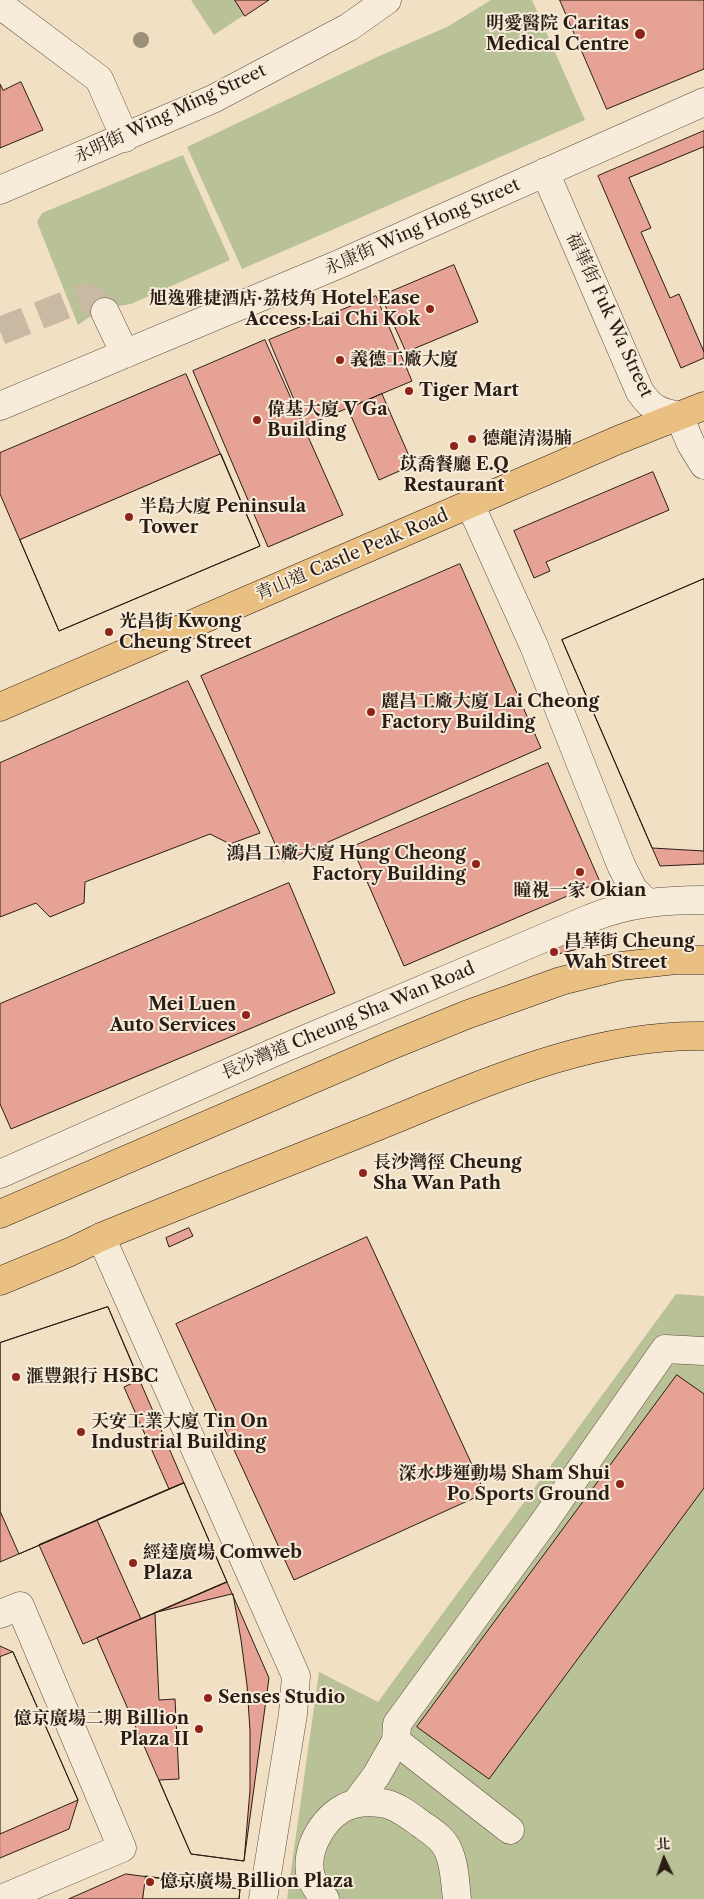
<!DOCTYPE html>
<meta charset="utf-8">
<style>
body{margin:0}
#map{position:relative;width:704px;height:1899px;overflow:hidden;background:#f2e0c5;font-family:"Libre Caslon Text","Noto Serif TC",serif}
canvas{display:block}
.north{position:absolute;left:639px;top:1834px;width:50px;height:50px;-webkit-text-stroke:4px #f7ebd9;paint-order:stroke;rotate:357deg;font-size:14px;font-weight:700;line-height:20px;text-align:center;color:#2a1d15}
.north::after{content:'';display:block;margin:auto;width:18px;height:22px;background:#2a1d15;clip-path:polygon(50% 0,100% 100%,50% 72%,0 100%)}
</style>
<div id="map">
<canvas width="704" height="1899"></canvas>
<div class="north">北</div>
</div>
<script>
const ctx = document.querySelector('canvas').getContext('2d');
ctx.lineJoin = 'round';
function paint(path, color) {
  ctx.fillStyle = color;
  ctx.fill(path, 'evenodd');
}
function trace(path, color, width, dash) {
  ctx.strokeStyle = color;
  ctx.lineWidth = width;
  ctx.lineCap = dash ? 'butt' : 'round';
  ctx.setLineDash(dash || []);
  ctx.stroke(path);
}
function write(font, color, halo, rows, align = 'center') {
  ctx.font = font + ' "Libre Caslon Text","Noto Serif TC",serif';
  ctx.lineWidth = 4;
  ctx.setLineDash([]);
  ctx.textBaseline = 'middle';
  ctx.strokeStyle = halo;
  ctx.fillStyle = color;
  for (const [text, x, y, turn = 0] of rows) {
    ctx.save();
    ctx.translate(x, y);
    ctx.rotate((+turn || 0) * Math.PI / 180);
    ctx.textAlign = isNaN(turn) ? turn : align;
    if (halo) ctx.strokeText(text, 0, 0);
    ctx.fillText(text, 0, 0);
    ctx.restore();
  }
}
const green = new Path2D(`
 M191,0H238L247,13L214,35Z
 M491,0H532L585,120L242,269L187,147L377,57L447,27Z
 M183,155L230,260L131,304L107,308L95,313L78,325L37,222L42,213Z
 M676,1294L704,1296V1899H287L319,1672L378,1702Z`);
const building = new Path2D(`
 M235,0H269L245,16Z
 M560,0H704V69L607,109Z
 M21,82L43,130L0,148V84L3,90Z
 M704,131V358L681,368L598,176Z
 M704,147V352L679,294L670,298L641,232L651,228L629,178Z
 M454,265L478,322L406,352L381,296Z
 M376,296L412,381L305,426L269,340Z
 M265,340L343,515L268,547L193,371Z
 M186,374L260,546L59,631L0,494V453Z
 M382,394L413,465L379,480L348,409Z
 M221,454L260,546L59,631L20,540Z
 M653,472L669,510L546,562L550,571L534,578L514,531Z
 M460,564L541,748L283,862L201,676Z
 M704,579V864L660,866L562,640Z
 M704,579V851L652,848L562,640Z
 M188,681L260,833L230,844L210,834L85,882L84,903L50,917L36,903L0,917V763Z
 M548,763L600,882L404,966L352,847Z
 M289,883L335,993L11,1129L0,1104V1004Z
 M612,933L614,940L554,955L553,947Z
 M189,1228L193,1236L169,1247L166,1238Z
 M367,1237L485,1493L294,1580L176,1324Z
 M108,1307L184,1483L0,1562V1343Z
 M108,1307L139,1380L124,1387L169,1489L19,1554L0,1511V1343Z
 M677,1375L704,1394V1488L489,1779L417,1727Z
 M184,1483L227,1582L83,1644L39,1545Z
 M184,1483L227,1582L141,1619L97,1520Z
 M227,1582L269,1678L244,1861L191,1854L97,1638Z
 M233,1594L241,1640L247,1685L250,1731V1790L244,1861L191,1854L159,1780L179,1779L175,1699L159,1700L155,1613Z
 M0,1646L13,1652L78,1800L69,1829L0,1858Z
 M13,1652L78,1800L0,1834V1657Z
 M126,1874L240,1889L239,1899H69Z
 M146,1876L240,1889L239,1899H143Z`);
const minorTunnel = new Path2D(`
 M0,331L83,298L94,300L105,312`);
const minor = new Path2D(`
 M0,7L7,10L99,79L125,138
 M545,172L640,392C652,409 659,412 679,416L691,444L704,465
 M0,190L213,99L349,27L387,0
 M105,312L125,354
 M0,406L337,265L704,102
 M470,504L534,646L621,865L633,889L646,902
 M0,1174L275,1052L591,918C629,903 663,900 704,900
 M101,1237L296,1676L293,1714L263,1899
 M0,1614L20,1606L122,1848L1,1899
 M396,1741L510,1830
 M355,1804L376,1776L396,1741L397,1724L544,1522L665,1349L704,1351
 M325,1899C319,1892 314,1886 311,1877C303,1849 326,1811 354,1804C361,1802 373,1802 381,1803C395,1804 410,1816 421,1824C431,1831 443,1838 448,1850C455,1865 455,1883 457,1899`);
const major = new Path2D(`
 M0,707L618,440L704,406
 M0,1214L390,1046L466,1015L561,981L621,966L676,960H704
 M0,1281L70,1252L101,1237C191,1200 281,1165 371,1129C478,1086 587,1034 704,1036`);
const trees = [
 [141,40]
];
const markers = [
 [640,34,6,"#8f2418"],
 [430,309,5,"#8f2418"],
 [340,360,5,"#8f2418"],
 [409,391,5,"#8f2418"],
 [257,420,5,"#8f2418"],
 [472,439,5,"#8f2418"],
 [454,446,5,"#8f2418"],
 [129,517,5,"#8f2418"],
 [109,632,5,"#8f2418"],
 [371,712,5,"#8f2418"],
 [476,864,5,"#8f2418"],
 [580,872,5,"#8f2418"],
 [554,952,5,"#8f2418"],
 [246,1015,5,"#8f2418"],
 [363,1173,5,"#8f2418"],
 [16,1377,5,"#8f2418"],
 [81,1432,5,"#8f2418"],
 [620,1484,5,"#8f2418"],
 [133,1563,5,"#8f2418"],
 [208,1698,5,"#8f2418"],
 [199,1729,5,"#8f2418"],
 [150,1882,5,"#8f2418"]
];
const poiNames = [
 ["明愛醫院 Caritas",629,24,"right"],
 ["Medical Centre",629,45,"right"],
 ["旭逸雅捷酒店·荔枝角 Hotel Ease",420,299,"right"],
 ["Access·Lai Chi Kok",420,320,"right"],
 ["義德工廠大廈",350,360],
 ["Tiger Mart",419,391],
 ["偉基大廈 V Ga",267,410],
 ["Building",267,431],
 ["德龍清湯腩",482,439],
 ["苡喬餐廳 E.Q",454,465,"center"],
 ["Restaurant",454,486,"center"],
 ["半島大廈 Peninsula",139,507],
 ["Tower",139,528],
 ["光昌街 Kwong",119,622],
 ["Cheung Street",119,643],
 ["麗昌工廠大廈 Lai Cheong",381,702],
 ["Factory Building",381,723],
 ["鴻昌工廠大廈 Hung Cheong",466,854,"right"],
 ["Factory Building",466,875,"right"],
 ["瞳視一家 Okian",580,891,"center"],
 ["昌華街 Cheung",564,942],
 ["Wah Street",564,963],
 ["Mei Luen",236,1005,"right"],
 ["Auto Services",236,1026,"right"],
 ["長沙灣徑 Cheung",373,1163],
 ["Sha Wan Path",373,1184],
 ["滙豐銀行 HSBC",26,1377],
 ["天安工業大廈 Tin On",91,1422],
 ["Industrial Building",91,1443],
 ["深水埗運動場 Sham Shui",610,1474,"right"],
 ["Po Sports Ground",610,1495,"right"],
 ["經達廣場 Comweb",143,1553],
 ["Plaza",143,1574],
 ["Senses Studio",218,1698],
 ["億京廣場二期 Billion",189,1719,"right"],
 ["Plaza II",189,1740,"right"],
 ["億京廣場 Billion Plaza",160,1882]
];
const streetNames = [
 ["永明街 Wing Ming Street",170,114,-25],
 ["永康街 Wing Hong Street",422,227,-24],
 ["福華街 Fuk Wa Street",609,315,65],
 ["青山道 Castle Peak Road",352,555,-23],
 ["長沙灣道 Cheung Sha Wan Road",348,1021,-23]
];
paint(green, '#b9c296');
paint(building, '#e7a296');
trace(building, '#2a1d15', 1);
trace(minorTunnel, '#cab9a2', 28, [28, 14]);
trace(minor, '#5c4e41', 29);
trace(major, '#2a1d15', 29);
trace(minor, '#f7ebd9', 28);
trace(major, '#e9c082', 28);
ctx.fillStyle = '#9c907a';
for (const [x, y] of trees) {
  ctx.beginPath();
  ctx.arc(x, y, 8, 0, 2 * Math.PI);
  ctx.fill();
}
for (const [x, y, r, color] of markers) {
  const dot = new Path2D();
  dot.arc(x, y, r, 0, 2 * Math.PI);
  ctx.fillStyle = color;
  ctx.fill(dot);
  trace(dot, '#f7ebd9', 2);
}
write('bold 18px', '#2a1d15', '#f7ebd9', poiNames, 'left');
write('18px', '#2a1d15', '#f7ebd9', streetNames);
</script>
